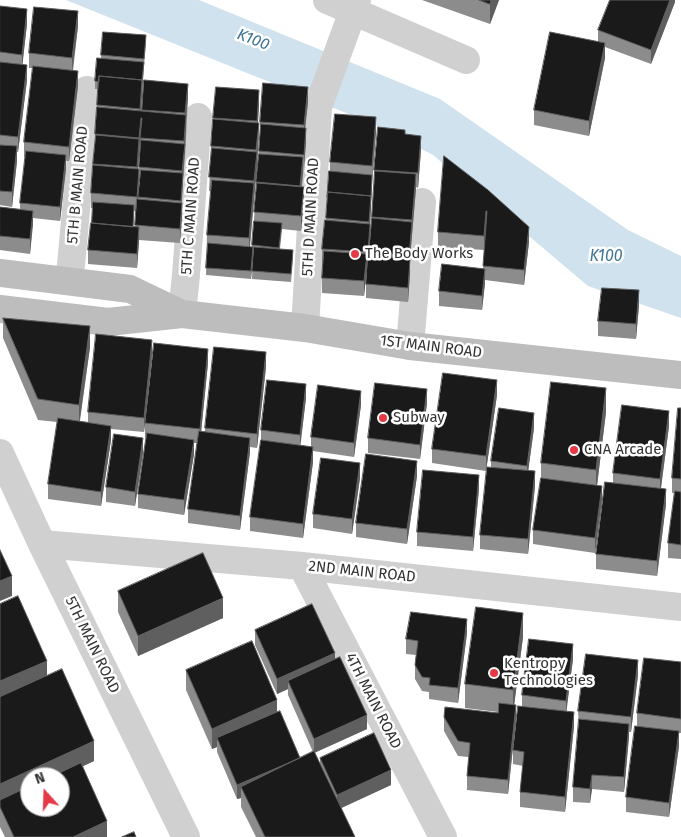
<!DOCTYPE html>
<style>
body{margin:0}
#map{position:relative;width:681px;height:837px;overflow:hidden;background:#fff;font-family:"Fira Sans",sans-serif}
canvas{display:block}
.north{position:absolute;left:20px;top:767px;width:50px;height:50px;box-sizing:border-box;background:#fff;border:1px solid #adadad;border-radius:50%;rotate:340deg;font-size:14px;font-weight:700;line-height:20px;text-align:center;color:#333}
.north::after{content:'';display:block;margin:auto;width:18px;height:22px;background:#e63946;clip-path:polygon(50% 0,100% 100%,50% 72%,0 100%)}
</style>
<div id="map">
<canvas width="681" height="837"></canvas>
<div class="north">N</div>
</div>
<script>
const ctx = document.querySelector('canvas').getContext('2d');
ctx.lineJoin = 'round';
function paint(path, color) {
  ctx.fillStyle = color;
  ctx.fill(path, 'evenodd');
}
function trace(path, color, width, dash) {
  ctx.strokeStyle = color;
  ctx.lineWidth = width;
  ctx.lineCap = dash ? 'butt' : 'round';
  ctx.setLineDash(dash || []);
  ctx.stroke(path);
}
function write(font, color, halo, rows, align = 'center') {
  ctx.font = font + ' "Fira Sans",sans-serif';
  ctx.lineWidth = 5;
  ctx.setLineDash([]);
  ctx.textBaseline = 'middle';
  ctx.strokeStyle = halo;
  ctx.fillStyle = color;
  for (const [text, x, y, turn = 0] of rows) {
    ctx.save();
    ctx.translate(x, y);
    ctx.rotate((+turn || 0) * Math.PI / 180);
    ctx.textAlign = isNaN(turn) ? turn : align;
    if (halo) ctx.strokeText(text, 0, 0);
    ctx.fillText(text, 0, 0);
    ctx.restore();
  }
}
const water = new Path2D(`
 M66,0H199L440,99L628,230L681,256V318L588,286L433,155L371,123Z`);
const street = new Path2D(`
 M327,0L466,60
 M68,281L71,265L87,90
 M182,314L186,275L198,117
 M305,328L318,107L357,0
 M410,346L422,202
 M0,453L42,544L186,837
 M42,544L302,566L681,607
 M302,566L443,837`);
const secondary = new Path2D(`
 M0,273L130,289L182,314
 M0,309L108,322L182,314L305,328L410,346L681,375`);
const wall = new Path2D(`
 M422,0H499L490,24Z
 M675,0V2L651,64L605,47V58L589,136L534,125V110L598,42V30Z
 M0,6L27,24L22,65L27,80L18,152H17V161L12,207L0,205Z
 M78,26L73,71L78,86L69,161H66V169L60,221L33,218L30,254L0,250V207L20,209V203L25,157H24V142L33,68H29V53Z
 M103,32L146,43L144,66L141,111L144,80L188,98L185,158L183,178L182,203V217L180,243L139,240L137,268L88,264V250L93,208H91V193L95,139L97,105L98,89H95V81L101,58ZM140,140V152L139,169H138ZM139,182H140L138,199ZM134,211H136L135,227H133Z
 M216,87L259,105L258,123L259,138L257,166L250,247H252L254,221L256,182L260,136V122L308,102L305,128L306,142L302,187L304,202L301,231L282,229L280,249L293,258L291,282L252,279L253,253L251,279L206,275L207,235L211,191H209L211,146Z
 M376,132L371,199L370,239L374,185V170L405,134L421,150L418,188L416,187L410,259V273L408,302L366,298V284L367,267L364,296L322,293V278L323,263H322V249L326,220L327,197L330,172V162Z
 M444,156L529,242L524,285L485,280L482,310L439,306V291L483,269L486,226L484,250L438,247V232Z
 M639,305L636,339L598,336V321Z
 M3,318L90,347L80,421L88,422V412L152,354L144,432L111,429V440L101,506L48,499V484L57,422L38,420L3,338Z
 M208,363L201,432H205V428L266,367L257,448L250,447V452L240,530L188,523V509L197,443H194V454L184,515L138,508V494L146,437H145V423Z
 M497,395L486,471L432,463V449Z
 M306,398L300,445L311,447V437L361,405L354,457L313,451V462L303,538L250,531V517L261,440V430Z
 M427,403L420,459L368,453V438Z
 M681,408V559L668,558V543L674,493H672V478Z
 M606,412L597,485L602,500L595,553L533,544V530L541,478V463Z
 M669,426L661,489L666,504L657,576L596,569V554L613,483V473Z
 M534,428L528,471L535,486L528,554L480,549V535L491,467V461Z
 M143,453L135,506L106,502V487Z
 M417,476L407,544L356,537V523Z
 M360,478L352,534L313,528V514Z
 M479,489L473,551L417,546V532Z
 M118,591L223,618L138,656L118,612Z
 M0,604L47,676L94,761L83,766L107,837H5L0,827Z
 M255,630L335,660L367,729L314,753L320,764V758L391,785L341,808L355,837H256L241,807V798L237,799L217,752V747L212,749L186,690V670L277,712L300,758L313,752L288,695V689L277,694L255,645Z
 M467,633L458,703L429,699V692L422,691L415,679V665L416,655L406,654V639Z
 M523,637L514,705L516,719L508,794L467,790V776L469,757L458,756L444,731V717L498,712L465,708V684Z
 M573,659L566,711L574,726L565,812L520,807V792L523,766L513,764V750L522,706V695Z
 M681,662V733H679V746L669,817L626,812V797L637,726V713Z
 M638,675L631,732H629L624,792L592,789L590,803L573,802V787L579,726L578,711Z`);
const shadedWall = new Path2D(`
 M491,0H499L490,24V4Z
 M670,0H675V2L651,64V50Z
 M27,9V24L22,69V55Z
 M78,11V26L72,73V58Z
 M605,43V58L589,136V121Z
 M144,62L142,95L140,121L141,118V132L137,182V167L140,123V109Z
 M27,65V80L18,152V137Z
 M78,71V86L69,161V147Z
 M188,84V98L185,128V113Z
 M308,87V102L304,139V125Z
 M259,90V105L257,136V121Z
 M186,115V130L181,215L182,171Z
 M376,117V132L372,177L371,210L369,236V222Z
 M259,123L257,166L249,253V238Z
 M306,128V142L304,169V155Z
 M421,136V150L418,188V173Z
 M17,146V161L12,207V192Z
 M66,155V169L60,221V207Z
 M303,157V172L300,200V186Z
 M139,169V183L137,212V197Z
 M416,174V189L409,270V256Z
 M304,187V202L301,231V216Z
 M182,203V217L180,243V229Z
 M33,211V225L30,254V239Z
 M486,211V226L484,250V236Z
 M370,224V239L368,267V252Z
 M139,227V242L137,268V254Z
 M529,227V242L524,285V270Z
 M253,247V254L251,279V271Z
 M367,254V269L364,296V281Z
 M410,259V273L408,302V288Z
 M485,269V284L482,310V296Z
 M639,290V305L636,339V324Z
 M90,326V347L79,425V405Z
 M152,340V354L144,432V418Z
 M208,349V363L200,443V429Z
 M266,352V367L257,448V434Z
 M497,380V395L486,471V456Z
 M306,384V398L300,449V435Z
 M606,388V412L596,494V470Z
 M427,389V403L420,459V445Z
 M361,391V405L354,457V443Z
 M669,411V426L660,494V479Z
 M534,413V428L527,480V466Z
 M111,426V440L101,506V492Z
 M143,438V453L135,506V492Z
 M250,438V452L240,530V516Z
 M194,440V454L184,515V500Z
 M313,447V462L303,538V524Z
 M417,461V476L407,544V529Z
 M360,463V478L352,534V519Z
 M535,471V486L528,554V539Z
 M479,475V489L473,551V537Z
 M602,486V500L595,553V538Z
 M666,489V504L657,576V561Z
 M12,576V596L0,601V581Z
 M223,598V618L138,656V636Z
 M523,613V637L513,714V690Z
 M467,619V633L458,703V688Z
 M573,644V659L566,715V701Z
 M335,653V668L288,681V689L277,694V679Z
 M638,660V675L631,732V717Z
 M47,661V681L0,702V681Z
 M277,700V721L217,738V747L212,749V729Z
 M516,705V719L508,794V780Z
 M574,712V726L565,812V797Z
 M367,715V729L314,753V739Z
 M629,724V738L624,792V777Z
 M679,731V746L669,817V803Z
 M94,741V761L60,777H30V790L0,804V784Z
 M300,758L241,787V798L237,799V785Z
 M391,770V785L337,810V795Z
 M592,775V789L590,803V789Z
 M107,821V837H73Z`);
const building = new Path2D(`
 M479,0H491L490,4Z
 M610,0H670L651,50L598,30Z
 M0,6L27,9L22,55L0,52Z
 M34,7L78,11L72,58L29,53Z
 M103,32L146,35L144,59L101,55Z
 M550,32L605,43L589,121L534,110Z
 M97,58L144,62L142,80L99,76V82L95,81Z
 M0,62L27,65L18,137L0,135Z
 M33,66L78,71L69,147L24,142Z
 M99,76L142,80L140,109L97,105Z
 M144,80L188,84L185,113L142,110Z
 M263,83L308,87L304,125L260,122Z
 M216,87L259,90L257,121L213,118Z
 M97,107L186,115L184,141L140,138L142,118H141L139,138L95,134Z
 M335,114L376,117L372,166L330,162Z
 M213,119L259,123L256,150L211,146Z
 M261,124L306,128L304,155L259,151Z
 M378,127L405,130V134L421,136L418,173L374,170Z
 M96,135L139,139L137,167L93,164Z
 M141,140L185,144L182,171L139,167Z
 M0,145L17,146L12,192L0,191Z
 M212,148L257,152L254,181L209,177Z
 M26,151L66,155L60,207L20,203Z
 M259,154L303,157L300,186L256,182Z
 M444,156L488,190L529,227L524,270L483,266L487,211H486L484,236L438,232Z
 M93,165L139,169L137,197L91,193Z
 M141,170L183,173L181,201L138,197Z
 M329,171L372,175L371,196L328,192L327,197Z
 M375,171L416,174L412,220L372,217Z
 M212,180L254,183L249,238L207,235Z
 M257,183L304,187L301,216L254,212Z
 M328,192L371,196L369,222L326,218Z
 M137,199L182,203L180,229L135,225Z
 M93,202L134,205L133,227L92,223Z
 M0,207L33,211L30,239L0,236Z
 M372,218L412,222L409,256L369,252Z
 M325,220L370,224L368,252L322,249Z
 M254,221L282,223L279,248L252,245Z
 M91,223L139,227L137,254L88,250Z
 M208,243L253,247L251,271L206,268Z
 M254,247L293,250L291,274L252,271Z
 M324,251L367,254L364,281L322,278Z
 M368,255L410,259L408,288L366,284Z
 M442,264L485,269L482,296L439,291Z
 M602,288L639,290L636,324L598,321Z
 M3,318L90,326L79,405L38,399Z
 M96,334L152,340L144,418L88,412Z
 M154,343L208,349L200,429L145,423Z
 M214,347L266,352L257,434L205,428Z
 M443,373L497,380L486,456L432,449Z
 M267,380L306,384L300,435L261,430Z
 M551,382L606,388L596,470L541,463Z
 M375,383L427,389L420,445L368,438Z
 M318,385L361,391L354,443L311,437Z
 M622,405L669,411L660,479L613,473Z
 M499,408L534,413L527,466L491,461Z
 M678,408H681V479L672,478Z
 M58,418L111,426L101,492L48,484Z
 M199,431L250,438L240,516L188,509Z
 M147,433L194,440L184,500L138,494Z
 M114,434L143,438L135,492L106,487Z
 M261,440L313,447L303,524L250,517Z
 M366,454L417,461L407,529L356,523Z
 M321,458L360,463L352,519L313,514Z
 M487,467L535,471L528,539L480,535Z
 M423,470L479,475L473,537L417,532Z
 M541,478L602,486L595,538L533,530Z
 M605,482L666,489L657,561L596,554Z
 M675,491L681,492V545L668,543Z
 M0,550L12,576L0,581Z
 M203,553L223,598L138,636L118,591Z
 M18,596L47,661L0,681V604Z
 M312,604L335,653L277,679L255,630Z
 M476,607L523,613L513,690L465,684Z
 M411,612L467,619L458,688L429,685L430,678L422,677L415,665L418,641L406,639Z
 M529,639L573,644L566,701L522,695Z
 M252,641L277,700L212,729L186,670Z
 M586,654L638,660L631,717L578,711Z
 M340,657L367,715L314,739L288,681Z
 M644,658L681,662V719L637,713Z
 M62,669L94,741L0,784V697Z
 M499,703L516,705L508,780L467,776L470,743L458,741L444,717L445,707L498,713Z
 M518,706L574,712L565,797L520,792L524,752L513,750Z
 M280,711L300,758L237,785L217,738Z
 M579,719L629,724L624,777L592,775L590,789L573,787Z
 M635,726L679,731L669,803L626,797Z
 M374,733L391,770L337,795L320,758Z
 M314,751L355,837H265L241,787Z
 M81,763L107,821L73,837H14L0,807V800L30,786V807H60V777H51Z
 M134,832L136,837H122Z`);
const markers = [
 [355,254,5,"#e63946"],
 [383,418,5,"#e63946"],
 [574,450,5,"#e63946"],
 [494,673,5,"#e63946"]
];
const streetNames = [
 ["5TH B MAIN ROAD",78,185,-85],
 ["5TH C MAIN ROAD",191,216,-86],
 ["5TH D MAIN ROAD",311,217,-87],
 ["1ST MAIN ROAD",431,347,7],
 ["2ND MAIN ROAD",362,572,6],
 ["5TH MAIN ROAD",92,645,64],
 ["4TH MAIN ROAD",373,701,63]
];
const poiNames = [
 ["The Body Works",365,254],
 ["Subway",393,418],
 ["CNA Arcade",584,450],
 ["Kentropy",504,664],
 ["Technologies",504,681]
];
const waterNames = [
 ["K100",253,40,21],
 ["K100",606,257]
];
paint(water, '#cfe2ee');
trace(street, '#d0d0d0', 28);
trace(secondary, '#bdbdbd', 28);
paint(wall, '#8c8c8c');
paint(shadedWall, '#5f5f5f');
paint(building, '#1a1a1a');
trace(building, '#5f5f5f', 1);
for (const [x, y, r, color] of markers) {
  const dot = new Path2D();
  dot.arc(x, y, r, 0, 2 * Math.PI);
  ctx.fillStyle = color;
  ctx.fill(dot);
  trace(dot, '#fff', 2);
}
write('15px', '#333', '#fff', streetNames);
write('15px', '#333', '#fff', poiNames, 'left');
write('italic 16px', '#3f7597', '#fff', waterNames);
</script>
